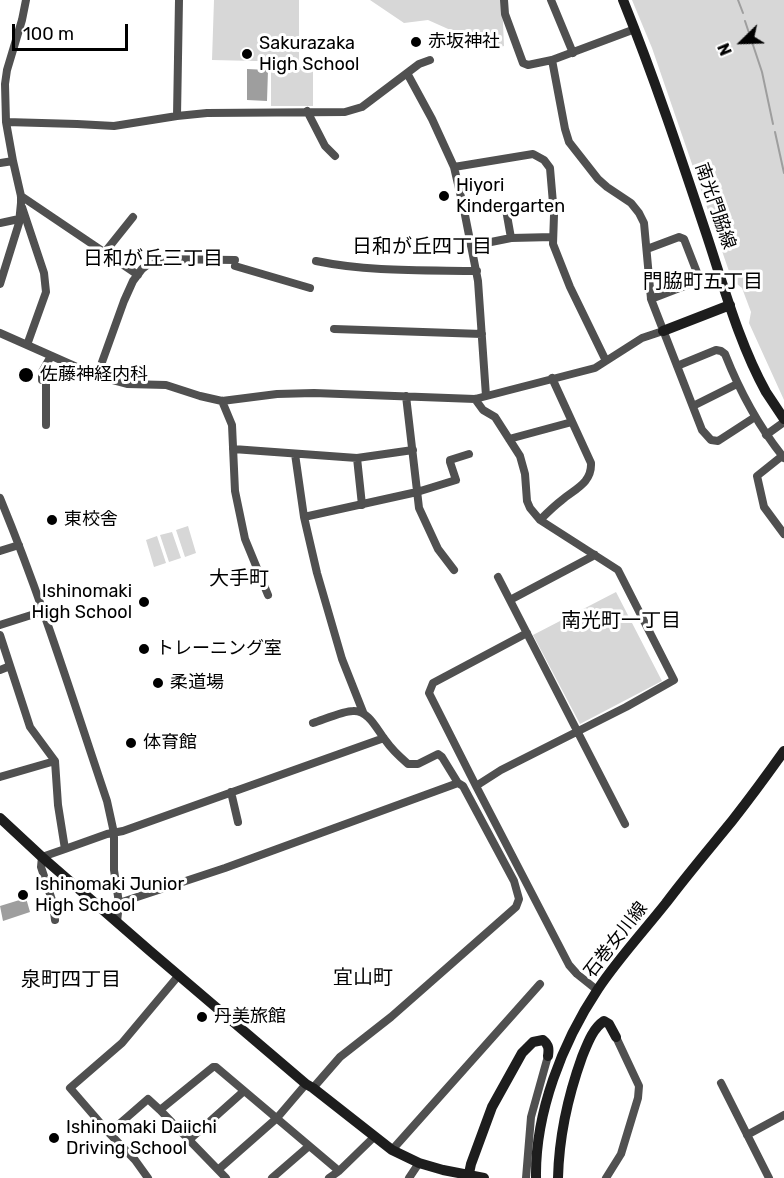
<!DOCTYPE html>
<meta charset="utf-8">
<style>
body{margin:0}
#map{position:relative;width:784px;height:1178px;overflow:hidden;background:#fff;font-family:Rubik,sans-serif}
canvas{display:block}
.north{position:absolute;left:712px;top:12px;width:60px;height:60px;-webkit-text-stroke:4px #fff;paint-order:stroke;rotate:247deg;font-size:16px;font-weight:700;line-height:24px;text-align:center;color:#000}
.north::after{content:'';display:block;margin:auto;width:21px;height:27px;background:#000;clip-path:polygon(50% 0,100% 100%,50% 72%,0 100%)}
.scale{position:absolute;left:12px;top:24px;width:116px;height:27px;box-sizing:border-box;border:3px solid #000;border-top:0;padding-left:8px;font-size:18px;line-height:21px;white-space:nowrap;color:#000;-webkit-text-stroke:4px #fff;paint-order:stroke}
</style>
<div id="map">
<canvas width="784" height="1178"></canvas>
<div class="north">N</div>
<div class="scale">100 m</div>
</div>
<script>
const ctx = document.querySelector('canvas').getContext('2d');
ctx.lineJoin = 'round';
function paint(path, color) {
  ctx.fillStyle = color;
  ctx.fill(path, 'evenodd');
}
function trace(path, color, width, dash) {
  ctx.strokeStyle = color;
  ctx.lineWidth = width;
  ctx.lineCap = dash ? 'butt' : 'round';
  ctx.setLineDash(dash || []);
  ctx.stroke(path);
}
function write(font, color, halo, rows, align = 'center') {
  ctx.font = font + ' Rubik,"Noto Sans JP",sans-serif';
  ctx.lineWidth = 6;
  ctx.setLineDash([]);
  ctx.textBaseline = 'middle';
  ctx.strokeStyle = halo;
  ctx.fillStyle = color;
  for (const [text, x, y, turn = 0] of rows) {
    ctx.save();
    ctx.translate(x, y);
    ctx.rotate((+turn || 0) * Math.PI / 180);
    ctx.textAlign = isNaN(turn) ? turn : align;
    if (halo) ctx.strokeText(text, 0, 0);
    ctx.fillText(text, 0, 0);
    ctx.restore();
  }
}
const green = new Path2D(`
 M214,0H299V62L212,60Z
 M370,0H502L504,46L493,49L428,20L404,23Z
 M632,0H784V400L749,323L751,312L742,288L732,280L652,48Z
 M271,67H313V106H271Z
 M188,526L196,553L185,557L176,530Z
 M172,532L181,558L169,562L160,535Z
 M157,536L166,563L154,567L146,540Z
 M616,592L662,681L580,724L533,635Z`);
const water = new Path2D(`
 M247,69L268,70L267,101L247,100Z
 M26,898L30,912L3,921L0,906Z`);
const stream = new Path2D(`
 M738,0L743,13
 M745,21L762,72L773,124
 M775,132L784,173`);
const street = new Path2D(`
 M504,0L505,14L523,63L528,65L552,60L635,29
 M551,0L573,53
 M552,60L565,129L569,142L598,179L607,187L631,203L639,213L644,223L651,299L702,430L711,440L718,441L755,417
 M407,73L432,119L454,167L464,210L478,281L486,396
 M307,111L325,146L335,156
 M177,116L179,0
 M6,122L77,124L114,126L177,116L207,113L345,112L362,107L419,64L430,60
 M0,163L13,161
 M454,167L533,154L544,160L550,168L554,215L553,244L570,287L606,361
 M21,196L138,275
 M22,207L44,273L46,292L27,345
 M464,210L505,204L511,238
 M0,223L19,219
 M471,246L511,238L553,237
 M647,249L679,237L684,239L698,275L695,282L651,299
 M105,252L133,217
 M316,261C369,272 423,270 477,271
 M235,266L310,288
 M0,284L19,223L21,203V196L13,161L6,122L5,84L7,70L22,20L26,0
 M334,329L482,334
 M0,333L97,376L127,384L166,385L200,396L222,401L277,394L314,393L475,399L595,368L642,338L663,331
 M677,366L716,350L721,351L725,354C740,392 759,427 784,458
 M97,376L124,301L133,281L142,269L155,259L235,260
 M406,396L419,508L438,549L454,570
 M475,399L483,410L495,417L520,456L525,474L527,501L530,508L540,520L618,570L674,680L626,707L501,770L476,786L429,693L433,683L527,633
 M222,401L232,425L235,491L245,539L268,595
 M693,406L737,384
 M46,425V380H42V372L51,356
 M766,435L784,422
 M509,439L572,422
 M233,449L357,458L413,450
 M295,454L304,517L317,573L342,659L363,712
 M782,456L757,476L764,507L784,534
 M357,458L362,505
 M0,498C41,597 73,700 107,801L114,833V870L119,903L117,922
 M304,517L417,492L456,480L450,462V460L469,454
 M540,520C547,513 554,506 562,500C575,489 592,483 591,463L552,378
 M0,551L19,545
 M498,577L625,824
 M510,600L595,555
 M0,625L44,611
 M0,635L30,727L55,761L58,805L65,849L42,857L41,867L53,903L55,920
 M0,670L10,666
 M313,723C323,720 343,711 353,711C369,710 377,730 386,741C392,750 400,757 408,764H418L438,754L442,757L458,783L463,786L514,881L519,899L516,907L391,1017L340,1057L313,1088
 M0,777L55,761
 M476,786L569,965L577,974L597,990
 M231,792L238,822
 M65,849L107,834L123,831L384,738
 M119,903L225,868L458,783
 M721,1083L769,1178
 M109,1133L148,1099L160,1110
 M747,1135L784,1115
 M189,1140L244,1091
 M392,1150L540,984
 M219,1169L277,1118L306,1084
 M148,1178L135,1160L109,1133L70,1088L122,1043L179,975
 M226,1178L160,1110L213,1067H216L339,1171
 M272,1178L309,1146
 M329,1178L339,1171L374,1137
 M409,1178L419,1163
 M526,1178L531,1117L548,1056
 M606,1178L621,1154L638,1098L639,1086L616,1037`);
const secondary = new Path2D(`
 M623,0C654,77 680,155 706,233C724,287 739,343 766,392C772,401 778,410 784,419
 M663,331L730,305
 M0,818L42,857L150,951L306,1084L313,1088L392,1150L419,1163L443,1170L484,1178
 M468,1178L471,1164L492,1107L522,1053L533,1042L543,1040C549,1045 549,1049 548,1056
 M536,1178C535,1113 562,1043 598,989C618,959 643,932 666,903C687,875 710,848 732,821C750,798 767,775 784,751
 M558,1178C559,1136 568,1096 582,1057C587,1045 592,1029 604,1021L609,1024L616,1037`);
const markers = [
 [416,42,6,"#000"],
 [247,54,6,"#000"],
 [444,196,6,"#000"],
 [26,375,8,"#000"],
 [52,520,6,"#000"],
 [144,602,6,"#000"],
 [144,649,6,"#000"],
 [158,683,6,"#000"],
 [131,743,6,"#000"],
 [23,895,6,"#000"],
 [202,1017,6,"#000"],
 [54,1138,6,"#000"]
];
const poiNames = [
 ["赤坂神社",428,42],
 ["Sakurazaka",259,44],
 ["High School",259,65],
 ["Hiyori",456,186],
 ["Kindergarten",456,207],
 ["佐藤神経内科",40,375],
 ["東校舎",64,520],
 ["Ishinomaki",132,592,"right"],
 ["High School",132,613,"right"],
 ["トレーニング室",156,649],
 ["柔道場",170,683],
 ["体育館",143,743],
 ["Ishinomaki Junior",35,885],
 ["High School",35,906],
 ["丹美旅館",214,1017],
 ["Ishinomaki Daiichi",66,1128],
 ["Driving School",66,1149]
];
const streetNames = [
 ["南光門脇線",715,206,71],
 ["石巻女川線",616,940,-52]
];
const neighbourhoodNames = [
 ["日和が丘四丁目",422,247],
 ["日和が丘三丁目",153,259],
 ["門脇町五丁目",703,282],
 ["大手町",239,579],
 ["南光町一丁目",621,621],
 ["宜山町",363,978],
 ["泉町四丁目",71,980]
];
paint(green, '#d7d7d7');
paint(water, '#9e9e9e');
trace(stream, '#9e9e9e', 2);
trace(street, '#505050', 8);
trace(secondary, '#1d1d1d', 10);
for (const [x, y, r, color] of markers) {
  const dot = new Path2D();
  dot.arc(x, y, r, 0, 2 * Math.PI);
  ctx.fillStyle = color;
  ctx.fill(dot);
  trace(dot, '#fff', 2);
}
write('18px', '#000', '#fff', poiNames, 'left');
write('18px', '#000', '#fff', streetNames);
write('20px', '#000', '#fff', neighbourhoodNames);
</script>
